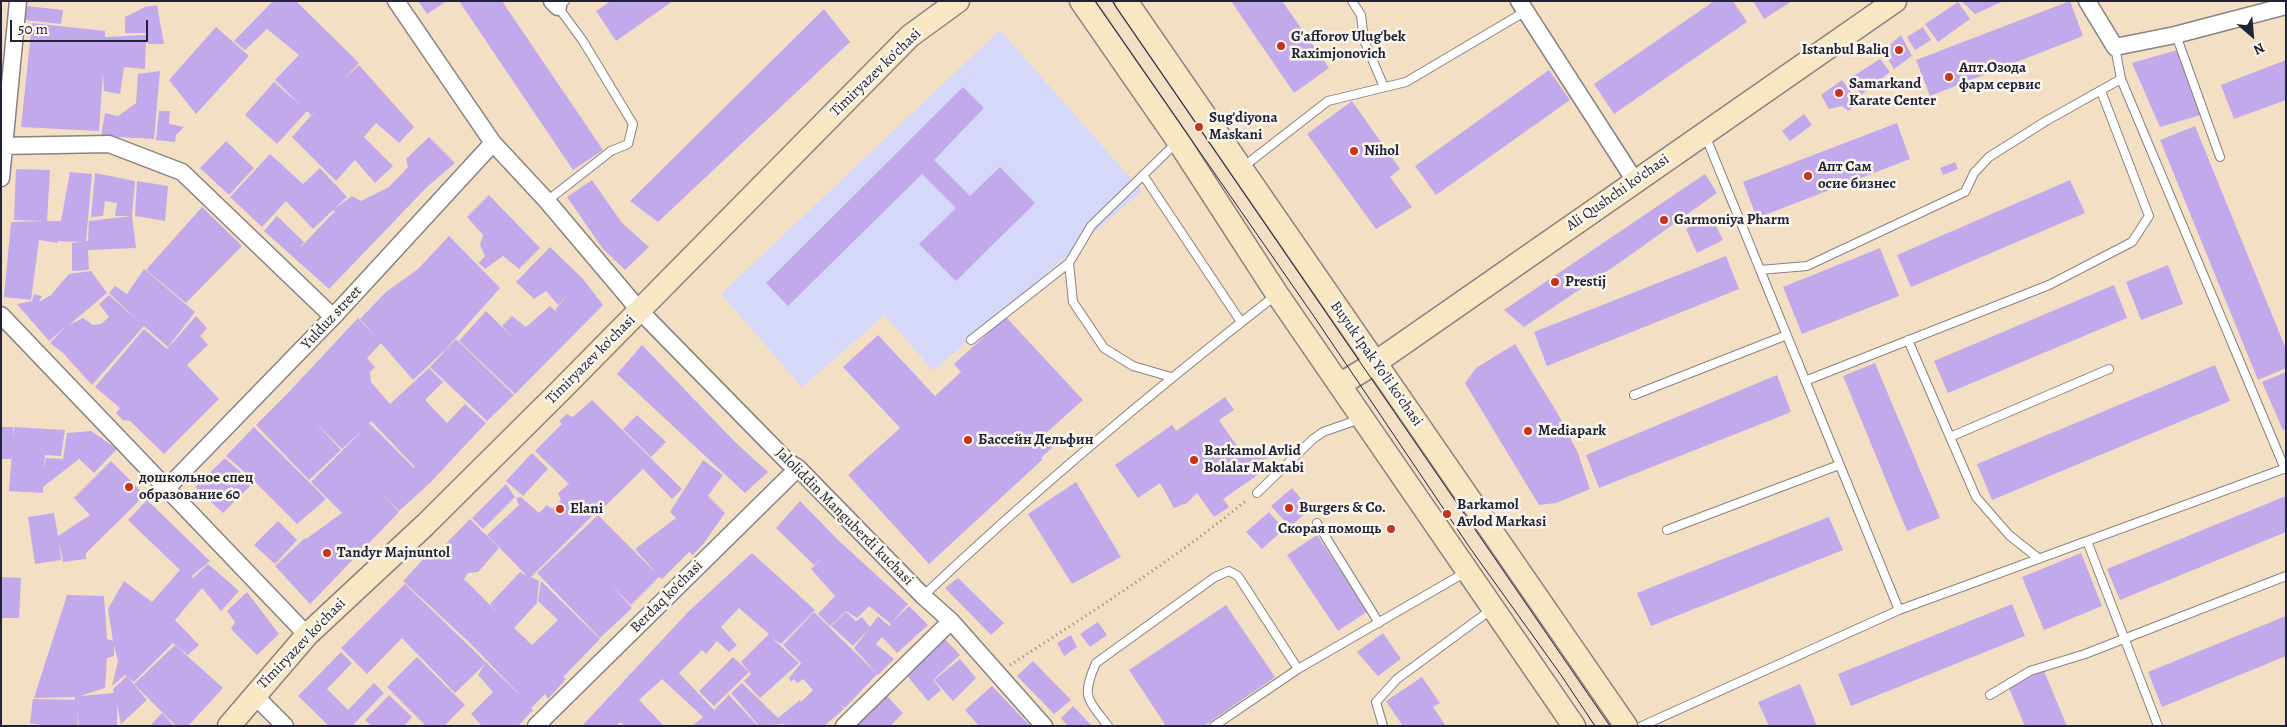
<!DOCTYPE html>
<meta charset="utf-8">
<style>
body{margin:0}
#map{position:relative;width:2287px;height:727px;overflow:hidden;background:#f3e0c4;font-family:Alegreya,serif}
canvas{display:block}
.frame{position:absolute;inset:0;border:2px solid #22223b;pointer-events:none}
.north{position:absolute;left:2227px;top:10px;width:50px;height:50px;-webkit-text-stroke:4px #fbf7ec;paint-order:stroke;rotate:153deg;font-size:14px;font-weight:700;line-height:20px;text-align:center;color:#22223b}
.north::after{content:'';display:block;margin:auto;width:18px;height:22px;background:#22223b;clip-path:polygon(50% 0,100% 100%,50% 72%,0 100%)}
.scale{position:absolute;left:10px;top:20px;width:138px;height:22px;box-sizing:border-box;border:2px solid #22223b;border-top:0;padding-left:6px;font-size:15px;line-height:18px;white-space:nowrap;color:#22223b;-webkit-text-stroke:4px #fbf7ec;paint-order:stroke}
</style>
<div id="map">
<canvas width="2287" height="727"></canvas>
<div class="frame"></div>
<div class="north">N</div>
<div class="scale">50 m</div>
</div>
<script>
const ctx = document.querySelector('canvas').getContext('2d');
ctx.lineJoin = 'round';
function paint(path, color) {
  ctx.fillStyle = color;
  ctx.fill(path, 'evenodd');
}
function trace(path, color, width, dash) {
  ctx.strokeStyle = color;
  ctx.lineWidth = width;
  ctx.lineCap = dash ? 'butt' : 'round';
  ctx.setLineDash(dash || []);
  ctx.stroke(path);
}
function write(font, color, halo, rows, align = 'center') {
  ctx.font = font + ' Alegreya,serif';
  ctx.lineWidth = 5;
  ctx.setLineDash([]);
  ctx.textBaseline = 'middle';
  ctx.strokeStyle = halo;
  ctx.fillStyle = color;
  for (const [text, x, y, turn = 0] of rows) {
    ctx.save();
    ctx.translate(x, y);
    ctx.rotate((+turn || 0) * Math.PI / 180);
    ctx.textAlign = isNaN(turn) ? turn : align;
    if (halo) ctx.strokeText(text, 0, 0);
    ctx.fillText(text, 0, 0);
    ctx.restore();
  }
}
const built = new Path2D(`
 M1000,30L1142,191L933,371L885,315L802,387L721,294Z`);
const building = new Path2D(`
 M273,1H296L359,63L344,79L359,65L414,127L399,143L376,123L364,137L393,166L375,183L355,160L336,181L292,137L323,102L311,115L307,111L277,144L245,115L274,82L303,107L275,80L299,55L267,29L245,50L234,41Z
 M418,1H447L427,14Z
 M459,1H502L603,150L573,170Z
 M611,1H673L616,41L596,11Z
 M1231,1H1282L1329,68L1294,93Z
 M1714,1H1733L1747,22L1614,114L1594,84Z
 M1753,1H1792L1764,19Z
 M1961,1H2004L1975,14Z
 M2070,1L2083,36L1930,96L1916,60Z
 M1958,2L1970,19L1938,42L1925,24Z
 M157,5L164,44H148L146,31V33H125V17L145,7Z
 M27,6L63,10L61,24L25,20Z
 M824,9L850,42L658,222L630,201Z
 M32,23L105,31V37L146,35L145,69L124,67L120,94L104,91L103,73L99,131L21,127Z
 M216,27L249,56L196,114L169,80Z
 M1923,27L1931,40L1915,50L1907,37Z
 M1901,35L1912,56L1894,69L1883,51Z
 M2177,50L2201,115L2160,127L2132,63Z
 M1880,59L1890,72L1861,95L1849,79Z
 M2286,60V100L2234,119L2221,85Z
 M1549,70L1570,100L1436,195L1415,166Z
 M160,71L154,139L101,136L105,113L118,116L136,103L138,74Z
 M1842,80L1859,103L1848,111L1842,106L1829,109L1821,95Z
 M963,87L984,108L934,160L970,196L1000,167L1035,203L956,281L919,244L956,208L922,174L788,306L766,283Z
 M1352,101L1400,169L1390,177L1412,207L1376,229L1307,134Z
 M159,111H170L169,124L184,127L176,135L175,142L156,140Z
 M1804,114L1812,125L1790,141L1782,131Z
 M1897,123L1910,159L1757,218L1743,182Z
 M2195,126L2286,349V368L2258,380L2160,140Z
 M429,137L455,163L427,187L329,289L264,231L277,216L304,242L299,249L334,212L339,217L333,210L352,196L361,201L389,187L408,167L406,159Z
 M226,141L254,168L229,195L200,168Z
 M270,154L303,184L320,168L347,197L313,229L286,201L262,227L230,197Z
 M1955,162L1958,169L1943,175L1940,168Z
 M16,169L50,170L47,221H61L70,172L92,174L86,241H88L89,221L132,216L136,248L88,250L89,270L72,271V243L81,242L58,241L57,243L39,240L31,300L4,297L11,222L45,221L14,220Z
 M95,173L135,181L132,216H115L117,203L105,201L103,216L91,217Z
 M1705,174L1717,193L1622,261L1524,327L1504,310Z
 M592,180L622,223L649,247L625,270L603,249L567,197Z
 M2070,180L2085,213L1911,287L1897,255Z
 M137,181L168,186L165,221L135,216Z
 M489,195L540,248L519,269L503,256L485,269L479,263L485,256L480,245L483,235L467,217Z
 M202,207L242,246L186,303L146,270Z
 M1711,216L1723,240L1697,253L1686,229Z
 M449,236L500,288L445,350L413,380L360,319L386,292L418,269Z
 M550,247L583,279L603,305L515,394L459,341L486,311L519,344L502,326L512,316L526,327L550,306L559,315L555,310L569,293L558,305L546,291L534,299L516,282Z
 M1880,248L1899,296L1802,334L1783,287Z
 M1726,256L1739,289L1547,366L1534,332Z
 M2168,265L2183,304L2141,320L2126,282Z
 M144,269L195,312L168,347L144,326L92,385L63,353L50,343L65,327L49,341L17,304L32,301L34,294L42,296L39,302L51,295L69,274L91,271L107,293L69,325L83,318L93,325L101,324L109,317L99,304L109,295L141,324L109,293L115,286L127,294Z
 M2114,285L2127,318L1948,393L1934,361Z
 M196,316L207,328L200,336L208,345L187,365L219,399L164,454L130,421L123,420L116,413L120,408L95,387L144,329L167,349Z
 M1006,317L1083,400L1045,434L1055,445L1041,458L1042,460L929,564L848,475L900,428L843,367L878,335L935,396L961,372L954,364Z
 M358,318L381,343L367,358L375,367L370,372L371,382L390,404L429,368L443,382L425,400L447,423L465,404L486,423L430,483L399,511L380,492L399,512L310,604L275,566L305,538L306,539L342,513L311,482L366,427L342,449L314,421L341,450L309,480L256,425L287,394ZM371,421L415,467L414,468L369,423Z
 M456,339L514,395L487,421L430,367Z
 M1515,344L1558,414L1578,453L1590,489L1556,503L1539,505L1465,383L1476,368Z
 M642,345L736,443L768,472L745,493L617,374Z
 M1875,363L1940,518L1907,531L1843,376Z
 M2215,365L2230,401L1992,500L1977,464Z
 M2286,372V429L2283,430L2262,382Z
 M1777,375L1791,412L1599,488L1586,455Z
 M1225,397L1234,410L1219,420L1244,456L1263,443L1271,455L1260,463L1265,470L1223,499L1229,507L1214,517L1197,493L1187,503L1174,508L1160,483L1138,498L1115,465L1172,425L1176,431Z
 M592,400L682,489L672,499L643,469L598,513L597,511L531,577L539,581L537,603L514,628L532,645L558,620L538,601L541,581L600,639L563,677L566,679L548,699L545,694L531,708L533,710L518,726H482L471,714L493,692L478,675L485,664L455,693L402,638L367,674L341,648L405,584L525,700L470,643L403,581L433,549L437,553L470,519L499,548L478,572L468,573L464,579L498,613L490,604L520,572L527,576L487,535L519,505L516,498L521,497L539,513L547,505L552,509L561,500L558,493L569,484L535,451L562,424L559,421L567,414L573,417Z
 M637,415L666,442L651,457L623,429Z
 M1,427H13V438L14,427L65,430L61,456L45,455L44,469L46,458L63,459L67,433L91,431L117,449L94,473L79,459L43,487V493L9,491L12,452L11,459H1Z
 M254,427L326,499L297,524L247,474L226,456Z
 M532,453L548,469L523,496L506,481Z
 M225,458L253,483L223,513L195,487Z
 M703,460L723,475L708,496L725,513L704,543L693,555L689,552L662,579L659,577L631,605L610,584L632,608L600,638L537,573L598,515L657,574L635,549L676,518L670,512Z
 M111,461L145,495L86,553V559L63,562L59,540L61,560L35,564L28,517L54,513L58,536L90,515L74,498Z
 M1076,482L1121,557L1072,584L1028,514Z
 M506,484L515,497L483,529L472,518Z
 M1292,488L1310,509L1290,527L1271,506Z
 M2286,496V532L2120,600L2107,569Z
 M147,500L210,561L192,576L193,578L208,564L239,591L221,611L202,588L175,620L199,645L188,655L173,643L134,682L125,675L112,686L118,661L114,646V656L107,658L105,688L80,696L114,693L113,689L127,676L147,700L121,724L117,705V726H79L77,711L78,726H47L30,723L33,699L75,700V697L34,698L67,595L104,596L107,639L113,641L108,609L124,581L152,602L180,570L128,520Z
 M800,501L838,540L908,604L893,621L909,606L928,625L897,653L882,637L876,644L894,659L878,675L854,648L869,629L853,646L831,626L846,612L856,621L862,617L870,627L878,616L889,626L891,624L869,606L857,618L846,611L830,626L818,614L835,596L811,569L822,558L814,565L776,528Z
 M1269,512L1284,529L1262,549L1246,532Z
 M1829,517L1843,550L1651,626L1637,593Z
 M278,521L297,540L275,564L254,545Z
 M1317,535L1368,611L1338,631L1287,555Z
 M752,553L815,610L781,644L772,638L799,663L760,698L744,681L751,674L741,662L769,634L739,608L721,627L737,645L729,652L717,641L706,654L702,650L679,673L714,710L729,695L758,726H692L703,717L662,679L639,700L664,726H625L620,722L617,726H582L688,612Z
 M2081,553L2102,606L2044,630L2022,577Z
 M1,577L21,578L19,618H1Z
 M958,578L1004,623L991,635L945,588Z
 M247,592L279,634L257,655L231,629L235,622L227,611Z
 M2012,604L2025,636L1851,706L1838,674Z
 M1226,605L1275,677L1204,726H1166L1129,670Z
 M814,612L877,674L845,708L840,705L844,709L824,726H784L785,724L759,726L731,693L742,683L778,718L800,700L801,702L813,690L803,679L797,683L794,679L791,682L789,678L801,663L783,645Z
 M2286,616V656L2162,707L2148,672Z
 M1098,622L1107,635L1090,647L1080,634Z
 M1383,633L1401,659L1378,676L1357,652Z
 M941,635L960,655L933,680L941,690L928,701L904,672Z
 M1071,635L1077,647L1064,656L1057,643Z
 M175,645L223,688L188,726H176L134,684Z
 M341,652L352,663L327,689L348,710L374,683L384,693L354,724L356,726H329L298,696Z
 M417,657L465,705L444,726H426L387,687Z
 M733,657L749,672L714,706L699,691Z
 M960,659L976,678L953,701L934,680Z
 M1033,661L1071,700L1054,714L1017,676Z
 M2044,671L2067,726H2025L2008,686Z
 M1422,677L1440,703L1433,707L1446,726H1403L1386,701Z
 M1800,684L1817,726H1769L1758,702Z
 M992,686L1030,726H979L965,710Z
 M883,692L903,713L890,726H852Z
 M389,695L412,717L404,726H372L365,720Z
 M1073,706L1092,726H1068L1061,718Z
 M162,713L174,726H150Z`);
const path = new Path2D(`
 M1010,665C1092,612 1172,561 1247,500`);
const lane = new Path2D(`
 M1352,1L1361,15L1364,40L1384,87
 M2176,35L2220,157
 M2115,47L2121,79L2285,469
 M1705,135L1899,610
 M1243,167L1328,101L1406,82L1526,11
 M1143,175L1241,322
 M547,201L611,151L628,144L633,124L583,41L558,7L565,1
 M1760,270L1807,266L1965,192L1974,173L1989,157L2046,121L2121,79
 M971,340L1069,263
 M1908,340L1976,497L2009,535L2038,558
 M1171,377L1133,366L1104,348L1073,302L1069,263L1091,226L1176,143
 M1805,381L2049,285L2132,242L2149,216L2101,91
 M1634,395L1787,335
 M1950,437L2109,369
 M1257,493L1313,439L1323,432L1360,419
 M1317,523L1379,623
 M1667,530L1839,465
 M2087,541L2158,726
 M923,596C1035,490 1154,390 1276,295
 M1990,695L2030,671L2085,654L2286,576
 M1108,726C1087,698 1081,697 1096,663L1215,577L1229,571L1238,576L1298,669
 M1214,726L1298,669L1466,572
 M1383,726L1376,702L1397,679L1492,609
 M1642,726L1899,610L2286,468`);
const street = new Path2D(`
 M396,1L493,143L547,201L640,311L788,462L798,468L923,596L951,621L1044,726
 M552,1L558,7
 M1519,1L1635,181
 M2087,1L2115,47L2175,35L2286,6
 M1,146L109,144L182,172L333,317
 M1,178L18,1
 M1,315L307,635
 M167,488L333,317L493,143
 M254,695L285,726
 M536,726L798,468
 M844,726L951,621`);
const secondary = new Path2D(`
 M1081,1L1178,141L1277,294L1574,726
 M1126,1L1626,726
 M1341,384L1375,363L1895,1
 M229,726L307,635L425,525L560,391L910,36L958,1`);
const tram = new Path2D(`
 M1095,1L1313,315L1470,548L1561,675L1595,726
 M1112,1L1610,726`);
const markers = [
 [1281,46,5,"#c8321e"],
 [1899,50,5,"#c8321e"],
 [1949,77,5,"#c8321e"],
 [1839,93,5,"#c8321e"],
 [1199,127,5,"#c8321e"],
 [1354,151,5,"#c8321e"],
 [1808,176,5,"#c8321e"],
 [1664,220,5,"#c8321e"],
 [1555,282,5,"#c8321e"],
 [1528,431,5,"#c8321e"],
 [968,440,5,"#c8321e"],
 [1194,460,5,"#c8321e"],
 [129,487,5,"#c8321e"],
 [1289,508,5,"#c8321e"],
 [560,509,5,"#c8321e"],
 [1447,514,5,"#c8321e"],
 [1391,529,5,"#c8321e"],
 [327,553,5,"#c8321e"]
];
const poiNames = [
 ["G'afforov Ulug'bek",1291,37],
 ["Raximjonovich",1291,54],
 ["Istanbul Baliq",1889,50,"right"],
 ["Апт.Озода",1959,68],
 ["фарм сервис",1959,85],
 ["Samarkand",1849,84],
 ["Karate Center",1849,101],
 ["Sug'diyona",1209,118],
 ["Maskani",1209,135],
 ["Nihol",1364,151],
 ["Апт Сам",1818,167],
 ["осие бизнес",1818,184],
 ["Garmoniya Pharm",1674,220],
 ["Prestij",1565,282],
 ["Mediapark",1538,431],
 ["Бассейн Дельфин",978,440],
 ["Barkamol Avlid",1204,451],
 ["Bolalar Maktabi",1204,468],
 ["дошкольное спец",139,478],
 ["образование 60",139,495],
 ["Barkamol",1457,505],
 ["Avlod Markasi",1457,522],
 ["Burgers & Co.",1299,508],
 ["Elani",570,509],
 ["Скорая помощь",1381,529,"right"],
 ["Tandyr Majnuntol",337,553]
];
const streetNames = [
 ["Timiryazev ko'chasi",876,73,-44],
 ["Ali Qushchi ko'chasi",1618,193,-35],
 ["Yulduz street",332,318,-47],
 ["Timiryazev ko'chasi",591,360,-45],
 ["Buyuk Ipak Yo'li ko'chasi",1376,364,55],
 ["Jaloliddin Manguberdi kuchasi",844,517,45],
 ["Berdaq ko'chasi",667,597,-45],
 ["Timiryazev ko'chasi",302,644,-46]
];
paint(built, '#d5d8f9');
paint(building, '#c2a9eb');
trace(lane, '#8a8180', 10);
trace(street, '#8a8180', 19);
trace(secondary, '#8a8180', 25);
trace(path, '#8a8180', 3, [1, 4]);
trace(lane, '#fff', 8);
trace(street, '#fff', 16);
trace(secondary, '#f7e8c3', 22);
trace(tram, '#22223b', 1);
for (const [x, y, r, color] of markers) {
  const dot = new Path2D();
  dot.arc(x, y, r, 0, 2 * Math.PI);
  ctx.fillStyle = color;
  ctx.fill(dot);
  trace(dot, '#fbf7ec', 2);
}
write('bold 15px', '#22223b', '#fbf7ec', poiNames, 'left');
write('15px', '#22223b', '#fbf7ec', streetNames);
</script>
